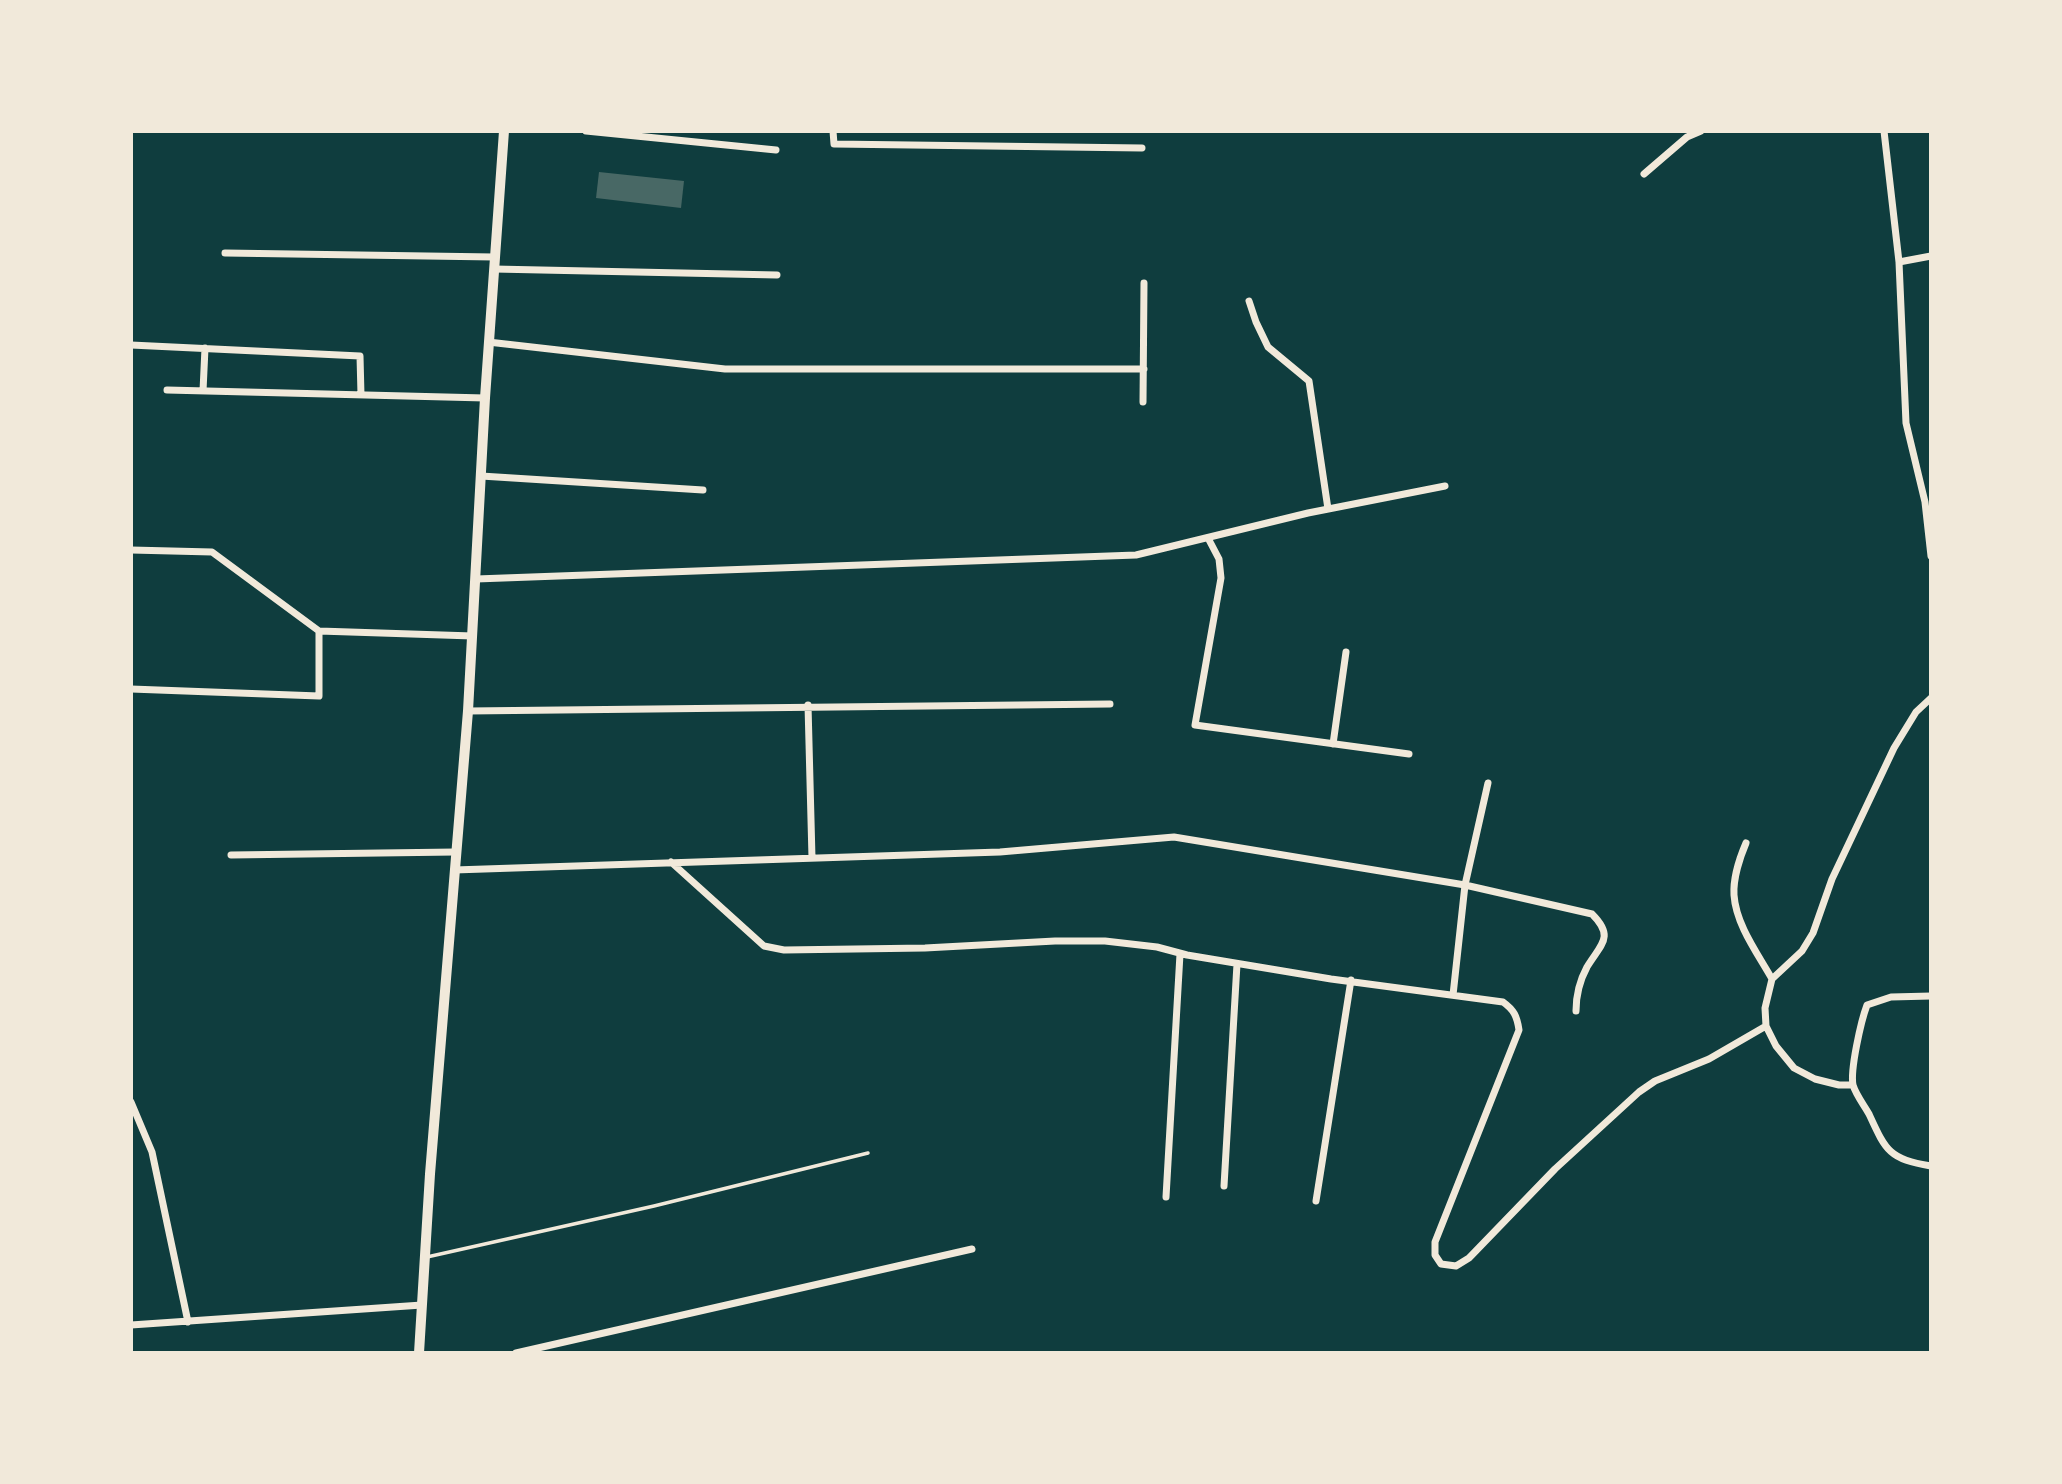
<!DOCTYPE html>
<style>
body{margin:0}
#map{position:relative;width:2062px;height:1484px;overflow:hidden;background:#0f3d3e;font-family:"PT Sans Narrow",sans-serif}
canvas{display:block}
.frame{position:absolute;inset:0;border:133px solid #f1e9da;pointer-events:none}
</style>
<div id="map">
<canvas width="2062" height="1484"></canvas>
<div class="frame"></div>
</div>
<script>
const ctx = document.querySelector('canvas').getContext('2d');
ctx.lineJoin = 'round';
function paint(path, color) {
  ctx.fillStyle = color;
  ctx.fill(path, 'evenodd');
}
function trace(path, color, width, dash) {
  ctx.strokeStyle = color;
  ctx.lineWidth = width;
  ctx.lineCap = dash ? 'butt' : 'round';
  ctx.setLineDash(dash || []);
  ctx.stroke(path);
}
const building = new Path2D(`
 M599,172L684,181L681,208L596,198Z`);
const service = new Path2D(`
 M427,1257L654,1206L868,1153`);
const minor = new Path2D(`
 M586,131L776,150
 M833,131L834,144L1142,148
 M1884,131L1899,262L1906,423L1925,502L1931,556
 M1644,174L1687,137L1701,131
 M225,253L494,257
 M1899,262L1931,256
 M494,269L777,275
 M1249,301L1256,322L1268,347L1309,381L1328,509
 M488,342L725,369H1144
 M131,345L360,356L361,395
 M167,390L485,398
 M203,391L205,348
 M1143,402L1144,283
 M481,476L703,490
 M1208,538L1219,559L1221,578L1195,725L1409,754
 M131,550L212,552L319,631L473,636
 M476,579L1136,555L1308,513L1445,486
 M131,689L319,696V631
 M808,705L812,858
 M468,711L1110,704
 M1333,744L1346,652
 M1746,843C1740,857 1733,879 1734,895C1736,925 1758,954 1772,979
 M231,855L455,852
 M671,862L764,946L784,950L925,948L1055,941H1105L1157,947L1187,955L1331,979L1503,1002C1514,1010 1517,1016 1519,1030L1435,1242V1255L1441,1264L1456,1266L1469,1258L1555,1169L1639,1092L1655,1081L1709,1059L1766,1026
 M454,870L1000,852L1174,837L1465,885L1592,914C1615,937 1601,944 1587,967C1580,980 1576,996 1576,1011
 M1453,995L1465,885L1488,783
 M1931,996L1891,997L1867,1005C1861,1021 1850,1070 1853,1085C1856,1095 1864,1105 1869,1114C1886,1151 1889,1159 1931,1166
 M1853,1085H1839L1815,1079L1794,1068L1776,1046L1766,1026L1765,1008L1772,979L1802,951L1813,933L1832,879L1894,748L1916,712L1931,698
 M131,1102L152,1152L188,1322
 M1224,1186L1237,964
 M1166,1197L1180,954
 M1316,1201L1351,980
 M131,1325L422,1305
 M516,1353L972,1249`);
const tertiary = new Path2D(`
 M419,1353L430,1174L468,711L485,398L504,131`);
paint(building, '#486865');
trace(service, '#f1e9da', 3.5);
trace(minor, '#f1e9da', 7);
trace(tertiary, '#f1e9da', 10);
</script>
